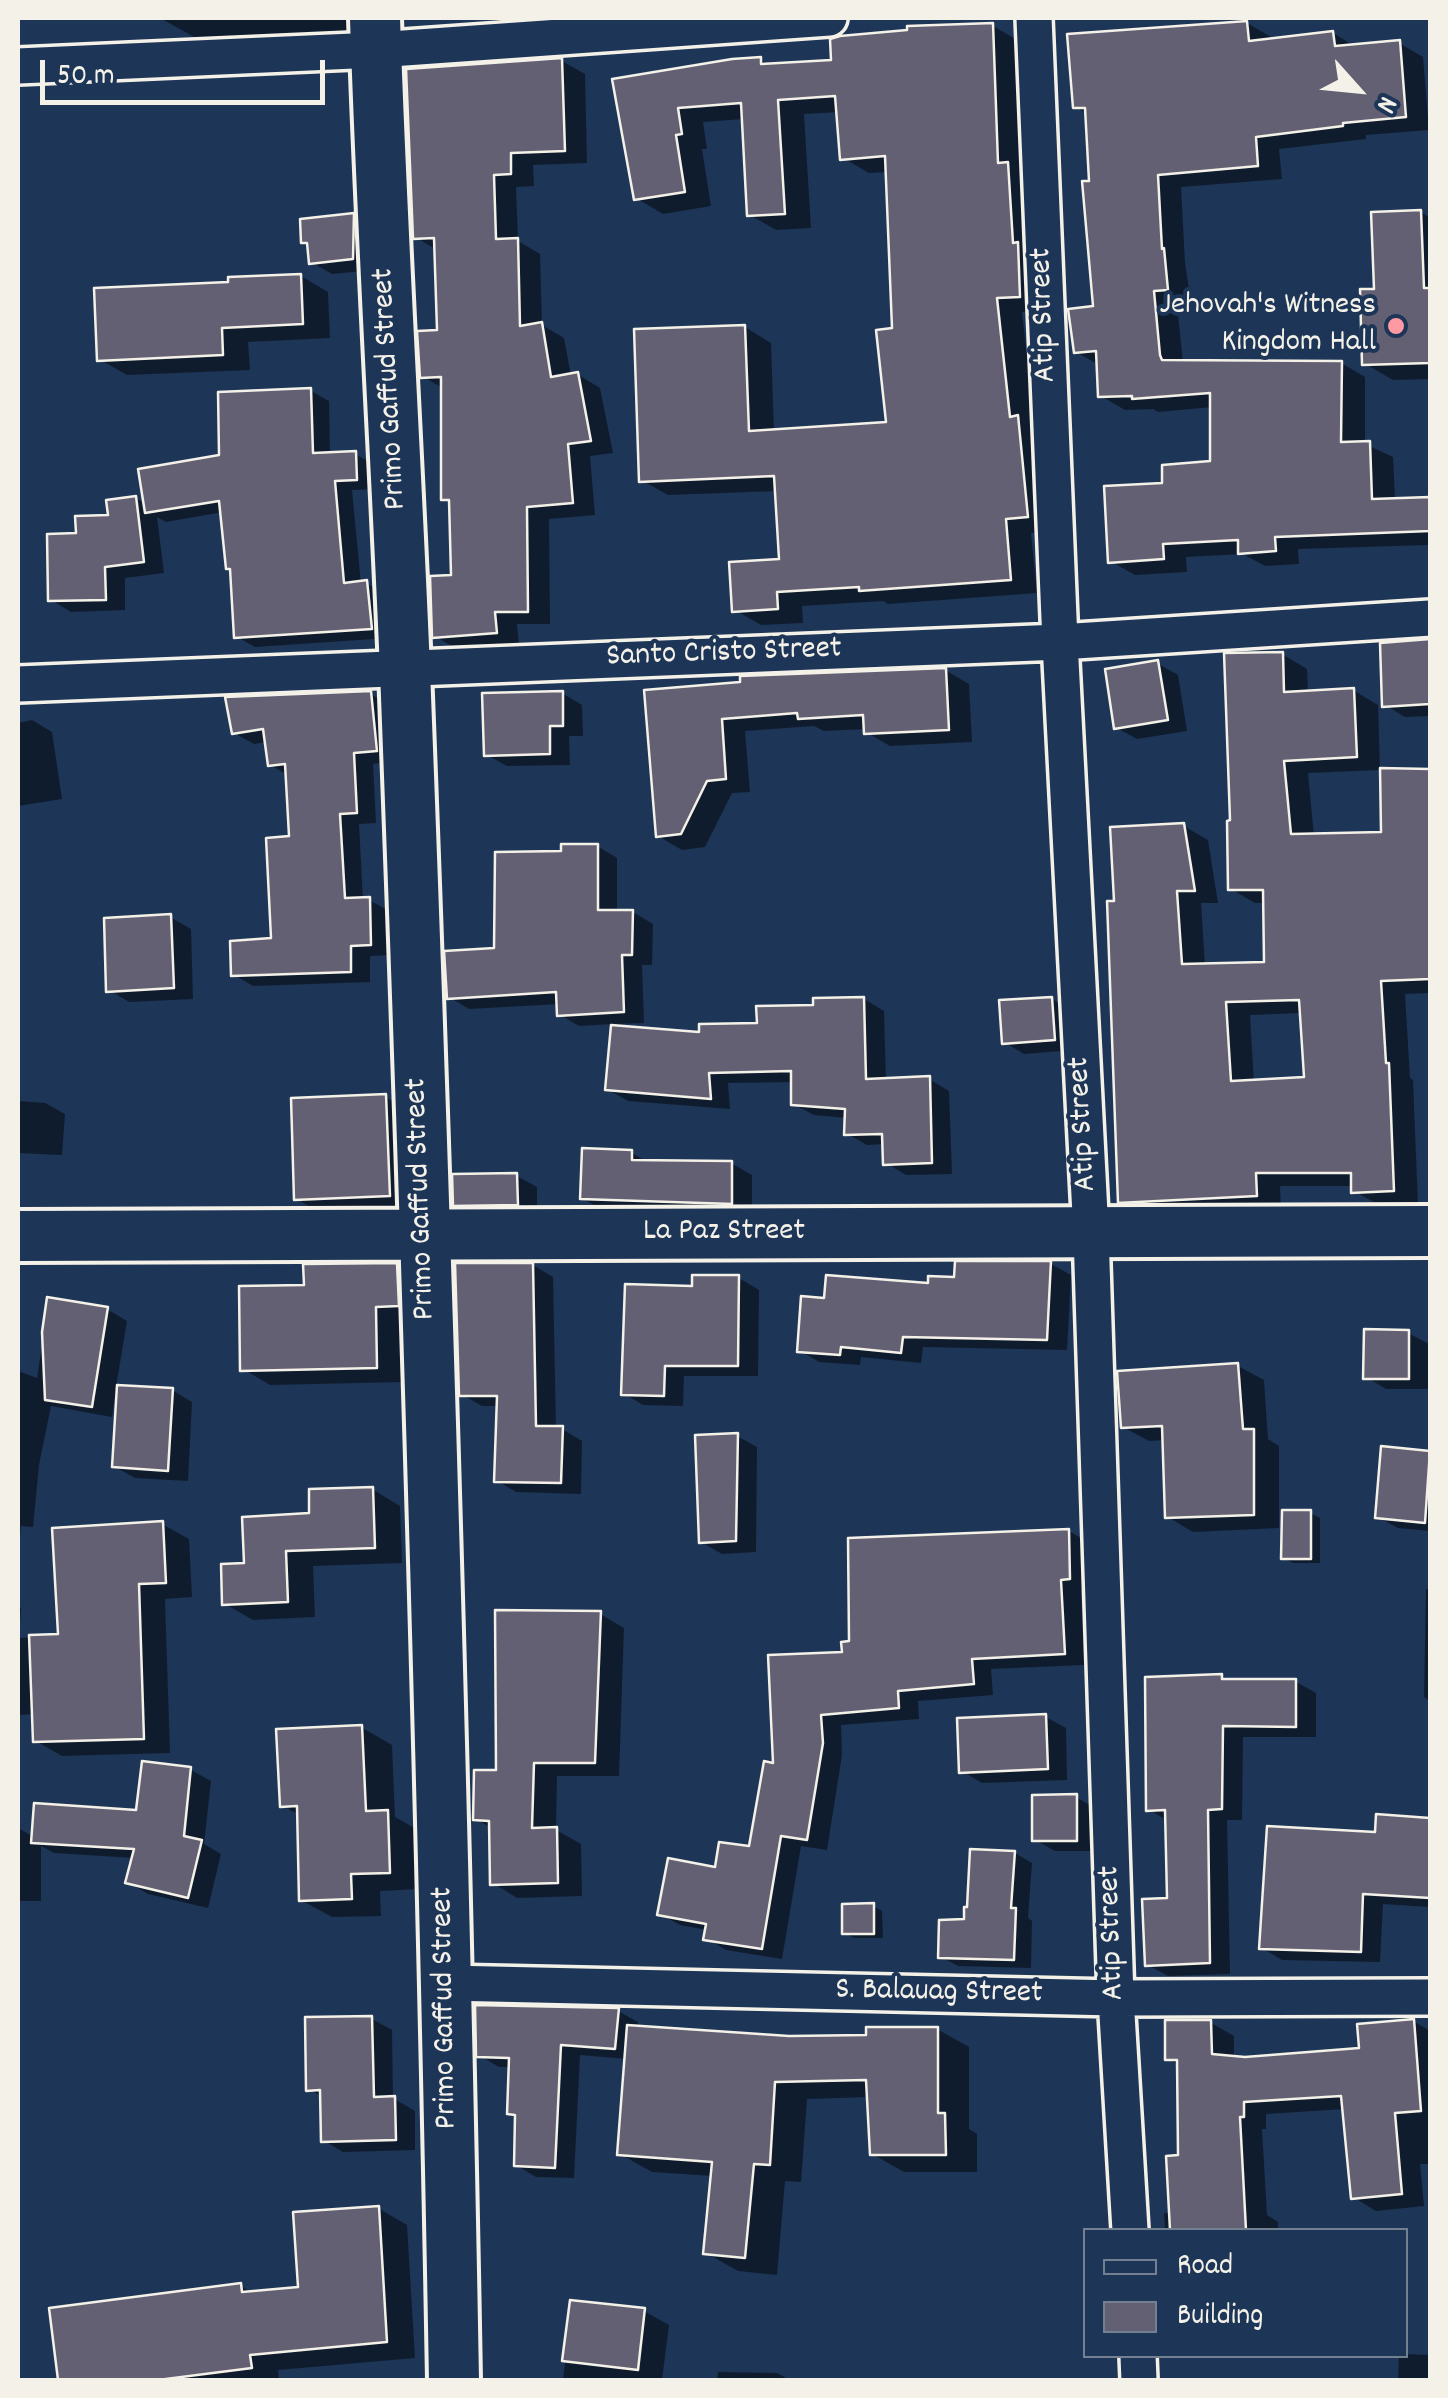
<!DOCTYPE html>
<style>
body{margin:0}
#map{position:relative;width:1448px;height:2398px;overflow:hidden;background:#1d3557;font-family:Dekko,sans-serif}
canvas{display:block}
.frame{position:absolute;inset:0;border:20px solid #f4f1e8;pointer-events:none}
.legend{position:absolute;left:1083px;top:2228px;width:325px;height:130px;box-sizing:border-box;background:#1d3557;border:2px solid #738091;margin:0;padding:12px 18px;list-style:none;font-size:30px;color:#f4f1e8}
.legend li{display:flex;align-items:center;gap:20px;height:50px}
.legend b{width:50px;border:2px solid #738091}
.north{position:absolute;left:1308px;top:40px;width:100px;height:100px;-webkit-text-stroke:8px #1d3557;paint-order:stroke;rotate:117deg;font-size:28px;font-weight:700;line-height:40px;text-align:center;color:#f4f1e8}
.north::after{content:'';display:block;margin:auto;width:35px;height:45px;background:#f4f1e8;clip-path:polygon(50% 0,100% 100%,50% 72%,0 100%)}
.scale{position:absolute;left:40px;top:60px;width:285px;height:45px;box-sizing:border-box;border:5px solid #f4f1e8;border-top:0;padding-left:12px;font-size:30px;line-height:35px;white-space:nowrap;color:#f4f1e8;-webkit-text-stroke:8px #1d3557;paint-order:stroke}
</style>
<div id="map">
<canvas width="1448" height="2398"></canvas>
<div class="frame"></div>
<ul class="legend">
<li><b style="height:12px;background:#1d3557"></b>Road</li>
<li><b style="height:28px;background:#646073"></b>Building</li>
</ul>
<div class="north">N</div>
<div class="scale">50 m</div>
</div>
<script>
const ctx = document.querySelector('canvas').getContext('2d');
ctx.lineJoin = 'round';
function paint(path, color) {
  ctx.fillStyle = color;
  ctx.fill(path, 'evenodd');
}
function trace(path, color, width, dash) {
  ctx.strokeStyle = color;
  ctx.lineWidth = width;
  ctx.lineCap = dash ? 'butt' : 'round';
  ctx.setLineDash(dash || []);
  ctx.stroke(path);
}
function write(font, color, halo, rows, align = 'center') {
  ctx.font = font + ' Dekko,sans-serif';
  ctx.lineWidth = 8;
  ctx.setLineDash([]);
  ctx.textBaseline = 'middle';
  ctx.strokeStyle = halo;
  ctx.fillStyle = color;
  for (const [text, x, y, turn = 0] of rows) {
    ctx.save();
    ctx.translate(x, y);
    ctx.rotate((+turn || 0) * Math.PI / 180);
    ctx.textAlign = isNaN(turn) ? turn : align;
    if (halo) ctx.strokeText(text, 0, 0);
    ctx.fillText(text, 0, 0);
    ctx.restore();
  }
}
const shadow = new Path2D(`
 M160,18H366L364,35L196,38Z
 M490,18H588L518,35Z
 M1247,23L1271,37V41L1333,33L1356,47L1399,43L1423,57L1429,130L1366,135V139L1279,149L1282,179L1181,187L1185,263L1191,302L1177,304L1183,363H1341L1365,377V444L1393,457L1395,500L1430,499V573L1428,545L1298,549L1299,564L1265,566L1243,554L1186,557L1187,572L1135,575L1110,561L1165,485L1212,464L1213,407L1158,412L1153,409L1125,410L1101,396L1099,365L1076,352L1096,309L1088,114L1075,107Z
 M993,26L1019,41L1046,311L1022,312L1035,428L1054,531L1031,533L1037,593L888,604L883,601L802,606L803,623L761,625L735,610L782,561L778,491L668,495L641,480L745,327L771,343L774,432L889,425L895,330L888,172L869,173L843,158L839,112L804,114L811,228L776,230L750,215L744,119L703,122L707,149H702L711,206L663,214L636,198L615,81L760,60L771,66L834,62Z
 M562,61L585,74L587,163L533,165L534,186L516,187L518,241L540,254L542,325L564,338L571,376L577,374L600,388L613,453L590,456L595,515L549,519L550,624H517L519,645L458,650L435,636L454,577L451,503L443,498L444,389L422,376L440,332L437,250L415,237Z
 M1421,212L1430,218V379L1393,380L1364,363L1376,291Z
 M354,216L374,228L373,270L332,274L311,262L309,245L304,241Z
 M301,276L328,292L330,338L248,342L250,370L127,375L99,359Z
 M311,391L329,401L330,455L355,454L373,464L375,489L352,490L361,584L366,583L384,594L389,638L255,647L237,637L233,570L223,512L166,522L157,517L164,573L125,578V610L71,612L51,600L78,536L136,498L146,504L222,457Z
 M1430,642V716L1405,717L1385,705L1382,645Z
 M1282,654L1307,669L1308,693L1353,690L1378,705L1380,770L1308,773L1314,836L1384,834L1382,771H1430V993L1405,994L1410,1078L1413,1080L1418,1204L1379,1205L1354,1191V1186H1280L1281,1209L1145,1216L1121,1201L1116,903L1184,826L1208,840L1218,903H1201L1205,966L1267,964L1265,903H1255L1231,889ZM1302,1013L1307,1080L1254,1083L1250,1015Z
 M1157,663L1178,675L1187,731L1137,739L1117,728Z
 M945,670L969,684L972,742L890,746L866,732V729L824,731L814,726L745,731L750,792L732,793L705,847L682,850L658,836L646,692Z
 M562,693L582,705L583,736H569L570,765L507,766L487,755Z
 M370,694L390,705L395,761L373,764L376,823L359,824L363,900H369L389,911L390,955L370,956V982L253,986L233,974L273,941L291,839L288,775L270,765L267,742L254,744L234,733Z
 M32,720L52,732L62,799L18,806V723Z
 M597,846L617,858V912H633L653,924L652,965H642L644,1023L614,1024V1028L702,1035L759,1025L815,1008L864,999L884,1011L886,1081L929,1079L949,1091L952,1174L906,1175L886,1163L885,1144L867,1145L846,1133L847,1118L814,1115L793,1104V1082L728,1083L730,1109L628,1101L607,1089L613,1024L579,1026L559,1014V1004L469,1009L449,997L497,950L563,854Z
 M170,917L191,929L193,999L129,1002L109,990Z
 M1052,999L1072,1011L1075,1050L1024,1054L1004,1042Z
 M385,1097L416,1114L420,1213L327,1217L297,1199Z
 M18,1101L45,1103L65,1114L62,1155L18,1153Z
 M632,1153L649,1163H731L752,1175V1214L602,1210L582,1198Z
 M517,1176L537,1187V1216H476L455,1204Z
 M1051,1264L1071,1275L1067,1350L923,1347L921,1363L861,1357L860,1365L819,1362L799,1350L826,1301Z
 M533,1265L553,1277L556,1429H562L582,1441L581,1494L516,1492L496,1480L499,1406H482L461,1394Z
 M397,1266L424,1282L425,1321L402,1322L404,1382L270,1385L243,1369L307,1288Z
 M739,1278L759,1290L758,1376H684L683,1406L643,1405L623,1393L695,1289Z
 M49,1300L107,1309L127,1321L116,1387L172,1390L192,1402L188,1481L135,1478L114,1466L119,1395H115L112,1417L51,1406L39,1465L33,1527L21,1526L18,1557V1371L37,1378Z
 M1408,1333L1429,1344V1389H1386L1366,1377Z
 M1238,1366L1264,1380L1268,1439L1279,1446V1528L1193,1532L1168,1517L1165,1440L1149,1441L1123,1427Z
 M737,1436L757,1447L756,1552L722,1554L701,1542Z
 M1383,1449L1430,1454V1531L1398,1528L1377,1517Z
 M372,1489L400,1506L402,1563L313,1566L315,1617L253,1620L225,1604L246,1566L312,1515Z
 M1310,1513L1320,1518V1563H1293L1284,1558Z
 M162,1524L189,1539L192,1597L165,1599L170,1753L62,1756L36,1741L35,1714L18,1715V1606L21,1608L19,1638L60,1636Z
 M1069,1531L1089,1543L1090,1590H1081L1084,1665L991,1669L993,1695L918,1701L919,1719L841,1725L842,1755L827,1850L801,1846L782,1959L726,1950L706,1938L707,1930L680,1925L660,1914L717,1870L751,1849L776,1766L844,1654Z
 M1426,1589H1430V1701L1424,1697Z
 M600,1614L624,1628L619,1776H557L556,1830L581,1844L582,1896L517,1898L493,1883L491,1828L476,1819L498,1773Z
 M1221,1677L1229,1681L1296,1682L1316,1693V1737H1243L1242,1820H1227L1230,1974L1168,1976L1148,1965L1169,1901L1168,1821L1148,1809Z
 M1046,1717L1066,1728L1067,1780L982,1783L962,1771Z
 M361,1727L392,1745L395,1817L418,1830L419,1889L380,1891L381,1916L332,1917L301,1900L300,1815L282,1806Z
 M191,1770L211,1781L204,1844L221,1854L208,1908L148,1894L128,1882L134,1858L54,1853L41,1846V1901H18V1828L34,1837L139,1812Z
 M1076,1797L1096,1809V1851H1055L1035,1840Z
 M1379,1817L1430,1820V1907L1383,1904L1380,1962L1282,1960L1262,1948L1378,1835Z
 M1015,1853L1032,1863L1028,1918L1032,1921L1031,1968L958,1966L941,1957Z
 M873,1906L882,1911L883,1938H854L845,1933Z
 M618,2011L638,2022L637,2029L789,2038L869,2037L937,2029L969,2047V2129L977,2134V2172H904L872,2154L870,2097L807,2099L801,2182L785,2181L777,2275L738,2271L706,2253L713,2176L652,2172L620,2154L627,2059L580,2055L574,2178L536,2177L516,2165L517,2118L509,2113L511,2067H499L479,2055Z
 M372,2019L392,2030L393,2098L415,2111V2150L343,2152L323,2140L322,2097L309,2089Z
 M1413,2021L1430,2031V2164H1420L1424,2206L1376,2211L1353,2197L1345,2109L1266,2114V2129H1262L1267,2215L1278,2222V2230H1165L1164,2213H1171L1181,2157L1180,2066L1167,2058L1211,2023L1234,2036V2059L1361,2051Z
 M378,2208L407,2225L415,2358L278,2370L279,2380H61L52,2310L241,2286L254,2294L301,2289Z
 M572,2303L644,2311L669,2325L662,2380H563Z
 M1406,2354L1430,2355V2380H1398L1399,2356Z
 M718,2372L777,2373L790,2380H717Z`);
const building = new Path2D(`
 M1247,21L1249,41L1333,31L1335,46L1400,40L1406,117L1343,123V126L1256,137L1258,166L1158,175L1162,249L1164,248L1168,290L1154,291L1160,355L1162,360L1342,361L1341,442L1370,441L1372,499L1430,497V531L1275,537L1276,551L1238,554V540L1163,544L1164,559L1108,563L1104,486L1162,483V465L1210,461V393L1132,399V396L1098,397L1096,351L1074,353L1068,309L1093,306L1082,181H1089L1085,108H1073L1067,34Z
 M993,23L998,163L1008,162L1013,243L1018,242L1020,297L997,298L1010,417L1018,415L1028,517L1006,519L1011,580L859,591V587L777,592L778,609L732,612L729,562L779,559L774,476L639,482L634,329L745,325L749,431L886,422L876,330L892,328L885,156L840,160L835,96L778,100L785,214L747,216L741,103L678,108L682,134L676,135L685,192L634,200L612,79L732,59L761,57V64L831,60L830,39L840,36L907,30V26Z
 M562,58L565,151L511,153V174L494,175L496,239L518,238L520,326L542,322L551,377L578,372L591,441L568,444L573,503L527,507L528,612H495L497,633L432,638L430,576L451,575L449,500H441V377L420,378L417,331L437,330L434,238L413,239L406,69Z
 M1421,210L1424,288H1430V363L1362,365L1360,289H1374L1371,212Z
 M354,213L353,259L309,264L307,243H301L300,219Z
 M301,274L303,324L222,328L223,355L97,361L94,288L228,282V277Z
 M311,388L313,453L356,451L357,480L335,481L344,583L367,580L372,629L234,638L230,569H226L219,501L145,513L138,469L219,455L218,392Z
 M136,496L144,562L105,567L106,600L48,601L47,534L76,533L75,516L108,515L106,500Z
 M1430,639V704L1382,707L1380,643Z
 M1283,652L1284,692L1354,688L1357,757L1284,761L1291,834L1381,832L1380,768L1430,769V979L1381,981L1386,1063H1389L1394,1191L1351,1193V1173H1256L1257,1196L1118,1203L1107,901H1114L1110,827L1184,823L1195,891H1177L1182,964L1264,962L1263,890H1228L1227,821L1230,820L1224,653ZM1299,1000L1304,1077L1231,1081L1226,1002Z
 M1158,660L1168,720L1114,729L1105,669Z
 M946,668L949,730L864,734L863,715L798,719L797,713L722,719L726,779L707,781L681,834L656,837L644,690L740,682V676Z
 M371,691L377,751L354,753L357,813L340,814L345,898L370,897L371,945L351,946V972L231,976L230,941L271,938L266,838L289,836L285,764L268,766L263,729L232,734L225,697Z
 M563,691V726H550V754L484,756L482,693Z
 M561,844H598V910H633L632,955H622L624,1012L557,1016L556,992L447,999L444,951L494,948L495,852L561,851Z
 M171,914L174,988L106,992L104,918Z
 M864,997L866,1079L930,1076L932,1163L883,1165L882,1134L844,1135L845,1109L791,1105V1071L709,1073L711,1099L605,1090L611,1025L699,1032V1024L757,1023L756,1006L813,1005V998Z
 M1052,997L1055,1040L1002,1044L999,1000Z
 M386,1094L390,1196L294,1200L291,1098Z
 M582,1148L632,1150V1160L732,1161V1204L580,1199Z
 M517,1173L518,1205L453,1206L452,1174Z
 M955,1261H1051L1047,1340L903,1337L901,1353L841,1347L840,1355L797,1352L801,1296L824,1298L826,1275L928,1283V1276L954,1277Z
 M397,1263L399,1306L376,1307L377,1368L240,1371L239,1286L304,1285L303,1264Z
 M455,1263H533L536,1426H563L561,1483L494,1482L497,1396H459Z
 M692,1275H739L738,1366H665L664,1396L621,1395L625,1284L692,1286Z
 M47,1297L108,1307L92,1407L45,1400L42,1332Z
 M1364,1329L1409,1330V1379H1363Z
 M1238,1363L1243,1429H1254V1515L1165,1518L1162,1426L1121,1428L1117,1371Z
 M117,1385L173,1388L168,1471L112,1467Z
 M738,1433L736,1541L699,1543L695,1435Z
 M1381,1446L1430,1451L1425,1523L1375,1518Z
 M373,1487L375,1548L286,1551L288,1602L222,1605L221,1564L244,1563L242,1517L309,1513V1489Z
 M1282,1510H1311V1559H1281Z
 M163,1521L166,1583L139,1584L144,1739L33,1742L29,1635L58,1634L52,1528Z
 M1069,1529L1070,1579L1061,1580L1065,1654L972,1659L974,1684L898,1691L899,1708L821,1715L823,1743L807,1840L781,1836L762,1949L703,1940L706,1924L657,1915L668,1858L715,1867L719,1842L749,1846L764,1761L773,1763L768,1655L842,1652L841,1642L849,1641L848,1538Z
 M495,1610L601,1611L595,1763H534L532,1828L557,1827L558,1883L490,1885L489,1821L473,1820L474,1770H496Z
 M1222,1674V1679H1296V1727L1223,1726L1222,1809L1208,1810L1210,1963L1145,1966L1142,1899L1167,1898L1165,1810L1146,1811L1145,1677Z
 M1046,1714L1048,1769L959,1773L957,1718Z
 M362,1725L366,1811L388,1810L390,1873L351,1874L352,1899L299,1901L297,1806L280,1807L276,1729Z
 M142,1761L191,1767L184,1836L202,1840L188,1898L125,1883L134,1849L31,1843L34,1803L136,1810Z
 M1077,1794V1841H1032V1795Z
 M1376,1814L1430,1818V1898L1363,1894L1361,1952L1259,1949L1267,1826L1375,1832Z
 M970,1849L1015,1851L1011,1908H1016L1014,1960L938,1958L939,1920L964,1919V1907H967Z
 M874,1903V1934H842V1904Z
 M475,2005L619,2008L615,2049L561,2045L555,2168L514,2166L515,2115L507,2114L509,2058L476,2057Z
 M372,2016L374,2097L395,2096L396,2140L321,2142L320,2090L306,2091L305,2017Z
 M1414,2019L1421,2111L1395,2113L1402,2194L1351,2199L1341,2096L1244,2102V2117H1240L1246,2230H1170L1166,2156L1178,2155L1177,2060H1165V2020H1211L1212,2054L1245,2057L1359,2048L1357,2024Z
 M627,2025L789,2036L866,2035V2027H938V2113H945L946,2155H870L866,2080L775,2082L770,2165L754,2164L745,2258L703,2254L712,2162L617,2155Z
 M379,2206L387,2342L250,2355L252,2368L158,2380H58L49,2308L241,2283L242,2292L298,2287L293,2212Z
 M570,2300L645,2308L638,2370L562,2361Z`);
const street = new Path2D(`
 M1034,18L1060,642L1091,1233L1116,1998L1130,2230
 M18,66L376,50L829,18
 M18,684L1060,642L1430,618
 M447,1983L1116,1998L1430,1997
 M1138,2356L1139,2380`);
const secondary = new Path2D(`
 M375,18C382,235 396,453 405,670C427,1240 444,1810 454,2380
 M18,1236L1430,1231`);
const markers = [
 [1396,326,10,"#ff9aa2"]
];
const poiNames = [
 ["Jehovah's Witness",1376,308],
 ["Kingdom Hall",1376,345]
];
const streetNames = [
 ["Atip Street",1046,315,-92],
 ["Primo Gaffud Street",392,389,-93],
 ["Santo Cristo Street",724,655,-2],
 ["Atip Street",1085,1124,-93],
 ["Primo Gaffud Street",423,1199,-92],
 ["La Paz Street",724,1234],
 ["Atip Street",1114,1933,-92],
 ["S. Balauag Street",939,1994,1],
 ["Primo Gaffud Street",447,2008,-91]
];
paint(shadow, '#0007');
paint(building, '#646073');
trace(building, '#f4f1e8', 2.5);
trace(street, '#f4f1e8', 42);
trace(secondary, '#f4f1e8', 58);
trace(street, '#1d3557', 35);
trace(secondary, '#1d3557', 50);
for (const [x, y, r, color] of markers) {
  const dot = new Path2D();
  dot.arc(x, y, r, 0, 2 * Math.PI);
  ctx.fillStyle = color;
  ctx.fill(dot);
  trace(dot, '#1d3557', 4);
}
write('32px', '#f4f1e8', '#1d3557', poiNames, 'right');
write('32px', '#f4f1e8', '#1d3557', streetNames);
</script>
